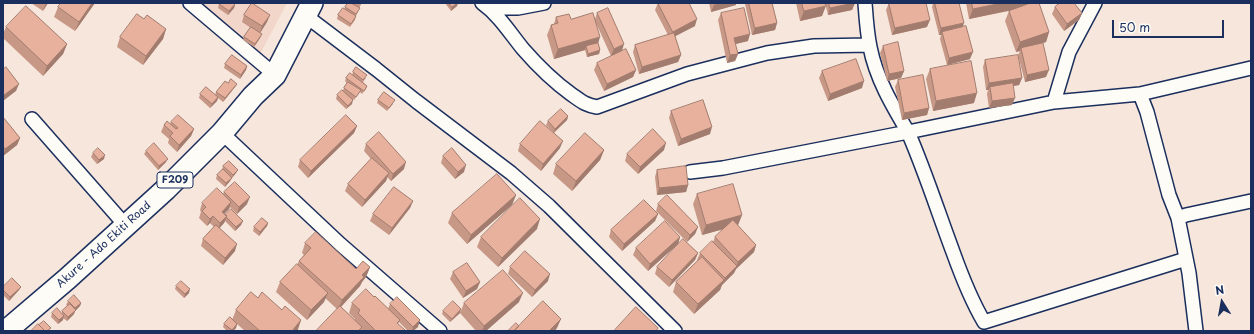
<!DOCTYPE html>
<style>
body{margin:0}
#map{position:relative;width:1254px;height:334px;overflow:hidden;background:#f7e6dc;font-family:"Playpen Sans",sans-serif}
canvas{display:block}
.frame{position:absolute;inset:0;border:4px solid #1b2f5e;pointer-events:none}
.north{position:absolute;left:1202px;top:282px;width:40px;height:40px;-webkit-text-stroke:3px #fdfcf7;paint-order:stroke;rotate:349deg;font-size:11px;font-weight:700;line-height:16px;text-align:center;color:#1b2f5e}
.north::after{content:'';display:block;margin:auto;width:14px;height:18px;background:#1b2f5e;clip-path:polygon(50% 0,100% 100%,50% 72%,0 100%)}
.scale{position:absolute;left:1112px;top:20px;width:112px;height:18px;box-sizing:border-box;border:2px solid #1b2f5e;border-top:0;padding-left:5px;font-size:12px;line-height:14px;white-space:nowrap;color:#1b2f5e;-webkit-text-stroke:3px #fdfcf7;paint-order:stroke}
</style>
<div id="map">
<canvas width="1254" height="334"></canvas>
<div class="frame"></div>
<div class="north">N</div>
<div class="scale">50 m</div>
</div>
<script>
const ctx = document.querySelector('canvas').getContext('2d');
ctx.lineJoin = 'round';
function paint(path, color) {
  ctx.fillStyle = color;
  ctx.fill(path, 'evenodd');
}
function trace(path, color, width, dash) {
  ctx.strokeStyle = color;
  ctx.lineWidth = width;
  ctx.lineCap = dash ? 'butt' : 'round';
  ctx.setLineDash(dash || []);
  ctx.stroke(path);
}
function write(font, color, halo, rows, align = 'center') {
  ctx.font = font + ' "Playpen Sans",sans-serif';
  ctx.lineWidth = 4;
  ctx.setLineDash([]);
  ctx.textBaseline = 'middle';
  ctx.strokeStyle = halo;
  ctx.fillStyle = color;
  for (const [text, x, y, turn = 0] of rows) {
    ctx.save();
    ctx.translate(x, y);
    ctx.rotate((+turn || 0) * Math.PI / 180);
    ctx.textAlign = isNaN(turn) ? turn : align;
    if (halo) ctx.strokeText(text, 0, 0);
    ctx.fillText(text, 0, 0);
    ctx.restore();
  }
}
const built = new Path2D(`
 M193,3H287L259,56Z`);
const minor = new Path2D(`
 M190,3L275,75
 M482,3C499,15 510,33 523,49C537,65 553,81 571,94C581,101 585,105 597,107L687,74L767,53L814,46L869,45
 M865,3C866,17 867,33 870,47C876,78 892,105 908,132L1054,102L1140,94L1147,112L1169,195L1178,218L1189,273L1196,331
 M489,8H518L544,3
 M306,16L376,69L416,101L511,173L549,206L675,331
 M1140,94L1251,68
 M1054,102L1069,52L1095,3
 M32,119L126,226
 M222,133L340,244L440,331
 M690,172L723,168L908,132C925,171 938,212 953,252C962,277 971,300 984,322L1186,259
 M1178,218L1186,215L1251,201`);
const primary = new Path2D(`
 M6,331L67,279L166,189L222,133L253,96L275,75L312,3`);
const wall = new Path2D(`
 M31,3H48L43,11Z
 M95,3L75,31L54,17L58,7Z
 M348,3H362L359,8L358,12L356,16L355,20L350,27L337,19L338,15L344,9Z
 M445,3H458L457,6L451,11Z
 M658,3L695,26L675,36L681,55L678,62L639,74L633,52L635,45L668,35L655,10Z
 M709,3H736V5L711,12Z
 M745,3H772L777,23L775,30L752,35L745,4Z
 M796,3H825L822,16L800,21Z
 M825,3H855L852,10L828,15Z
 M889,3L927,27L892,35L886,10Z
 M933,3H959L963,27L970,59L947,65L940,39L941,35H939L932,7Z
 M966,3H1026V5L1049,32L1046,42L1042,43L1046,77L1025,82L1018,55L1020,51L1016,52L1005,21L1009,11L969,19Z
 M219,4H235L234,8L228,15L218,8Z
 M1055,7L1082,13L1079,20L1064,31L1052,14Z
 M597,13L622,51L611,56L596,23L598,43L600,50L599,54L587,57L585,50L554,59L547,35L551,25L554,24L556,17L571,19H595Z
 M721,13L748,41L735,44L738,54L735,61L727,63L718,20Z
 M244,15L267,22L260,33V38L254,47L243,40L244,37L251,28L242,22Z
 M144,19L166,29L163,39L143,65L117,47L120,37Z
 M6,27L67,44L63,54L43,76L3,38V34Z
 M883,46L904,71L901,78L887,81L880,53Z
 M985,60L1022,78L1019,85L1013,86L1012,105L989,108L987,94L988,90H986L983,67Z
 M597,63L636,70L633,77L604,91L594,70Z
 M225,64L247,66L246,70L240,79L224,68Z
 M930,69L974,103L933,111L926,79Z
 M822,71L862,88L828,101L819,78Z
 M353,72L366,78L363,82L367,86L366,89L362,94L360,92L354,100L349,97L352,104L346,109L336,99L337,95L343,90L347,83L345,81L346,78L352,75Z
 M898,80L929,108L927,115L902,120L895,87Z
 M228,83L237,84L235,87L223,102L218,98L217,101L210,108L199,98L200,94L215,95L216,92Z
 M378,100L393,104L387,111L377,103Z
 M671,111L710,134L678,146L669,118Z
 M568,116L567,120L554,133L560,148L541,171L518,151L520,144L553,132L546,125L548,121Z
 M3,117L20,138L17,145L3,156Z
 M171,122L194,129L191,136L177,152L168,143L169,139L161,132L164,125L170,124Z
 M357,126L354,133L308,178L298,167L300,160Z
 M366,144L404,169L391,181L387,177L386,181L362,207L345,191L348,184L371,159L364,151Z
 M604,150L600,160L572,191L553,174L556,164Z
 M664,150L638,174L625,161L627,154Z
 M146,151L166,162L158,170L144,154Z
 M93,153L104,159L97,164L91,157Z
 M443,156L464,172L455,179L441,163Z
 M223,166L236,173L232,178L230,181L225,187L216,179L217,175L222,170Z
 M657,170L688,185L686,192L657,195L655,177Z
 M224,192L247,204L237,214L230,207L229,209L224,214L243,221L241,225L235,231L225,221L224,223L219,228L235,251L223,265L201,246L203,239L214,227L210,223L207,226L199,218L201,212L200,210L202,203L223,194Z
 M697,194L742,215L738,225H737L756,245L754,252L736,269L734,273L722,285L720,290L694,314L673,292L676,282L698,261L697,260L700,253L713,242L715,237L724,229L702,235L693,204Z
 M516,195L512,205L467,244L448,223L452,213Z
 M413,201L410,208L389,235L370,221L373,214Z
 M658,204L698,227L695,234L687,242L656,211Z
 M658,214L655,221L622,251L609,237L611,230Z
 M268,223L267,226L259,236L253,231L254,227Z
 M537,229L498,267L477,247L481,237Z
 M680,237L678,244L648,271L633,255L636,248Z
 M305,243L356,269L370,267L366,277L362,282L360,286L341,307L355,320V319L349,313L352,303L374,297L388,309L390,304L418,327L413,331H408L399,322L398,324L404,331H362L361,330V331L325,298L324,302L307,320L276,292L280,282L297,265L299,261L304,255L302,253Z
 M698,253L695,260L669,287L655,274L657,267Z
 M510,267L548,281L532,297L508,274Z
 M453,272L480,282L477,289L463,298L450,279Z
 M176,286L189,293L184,298L175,289Z
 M3,287H21L19,290L9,301L3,295Z
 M258,298L301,320L298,330L297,331H245L237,324L236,328L233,331H227L223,327L224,324L232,320L236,310Z
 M68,301L81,303L80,306L75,311L74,314L67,321L63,318V320L58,324L51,317L52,313H62V311L68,306L66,305Z
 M519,302L486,331H476L460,313L464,303Z
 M443,311L460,313L450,322L442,314Z`);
const shadedWall = new Path2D(`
 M46,3H48L43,11Z
 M92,3H95L75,31L79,22Z
 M458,3L457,6L451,11L452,7Z
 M719,3H736V5L711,12L714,5Z
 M855,3L852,10L828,15L830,8Z
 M1002,3H1026L1025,7L969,19L973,9Z
 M235,4L234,8L228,15L229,11Z
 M826,6L822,16L800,21L804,11Z
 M1082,13L1079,20L1064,31L1067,24Z
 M270,15L267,22L260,33L262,26Z
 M697,19L695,26L670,39L673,32Z
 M930,20L927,27L892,35L895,28Z
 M777,23L775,30L752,35L755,28Z
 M964,23L962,30L942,32L941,35H939L941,28Z
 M166,29L163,39L143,65L146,56Z
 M1049,32L1046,42L1021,50V48L1020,51L1016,52L1020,42Z
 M262,34L260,38L254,47L255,44Z
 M750,34L748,41L732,45L734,38Z
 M600,37L597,47L586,46L585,50L554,59L558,49Z
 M67,44L63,54L43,76L47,66Z
 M624,44L622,51L611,56L614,49Z
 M600,50L599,54L587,57L588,54Z
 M973,52L970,59L947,65L949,58Z
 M738,54L735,61L727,63L730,55Z
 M681,55L678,62L639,74L642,67Z
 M247,66L246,70L240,79L241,75Z
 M636,70L633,77L604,91L607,84Z
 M1049,70L1046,77L1025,82L1027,75Z
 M904,71L901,78L887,81L889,74Z
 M1022,78L1019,85L990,90V87L988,90H986L989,83Z
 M864,81L862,88L828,101L830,94Z
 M19,84L16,91L3,101V98L4,95Z
 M237,84L235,87L223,102L225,98Z
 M977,93L974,103L933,111L936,101Z
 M218,97L217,101L210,108L212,104Z
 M1015,98L1012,105L989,108L992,101Z
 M353,100L352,104L346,109L348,106Z
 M929,108L927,115L902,120L904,113Z
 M568,116L567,120L553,133L555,129Z
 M357,126L354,133L308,178L311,171Z
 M712,127L710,134L678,146L681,139Z
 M194,129L191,136L177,152L179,145Z
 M20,138L17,145L3,156L5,149Z
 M563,141L560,148L541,171L543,164Z
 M666,143L664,150L638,174L640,167Z
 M604,150L600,160L572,191L576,181Z
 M105,155L104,159L97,164L99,160Z
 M168,159L166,162L158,170L159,166Z
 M406,162L404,169L391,181L393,174Z
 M466,165L464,172L455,179L458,172Z
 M238,170L236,173L232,178L230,181L225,187L226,183L232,178L233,175Z
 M389,173L386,181L362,207L365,200Z
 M688,185L686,192L657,195L659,188Z
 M516,195L512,205L467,244L471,235Z
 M250,197L247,204L237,214L239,207Z
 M413,201L410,208L389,235L392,228Z
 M231,202L229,209L219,219L222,212Z
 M658,214L655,221L622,251L624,244Z
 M742,215L738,225L702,235L706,225Z
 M213,216L210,223L207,226L210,219Z
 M227,216L224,223L218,230L220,223Z
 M540,219L537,229L498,267L502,258Z
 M243,221L241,225L235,231L236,227Z
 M268,223L267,226L259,236L260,232Z
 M698,227L695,234L687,242L690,235Z
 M680,237L678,244L648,271L650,264Z
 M237,244L235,251L223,265L225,258Z
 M756,245L754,252L736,269L734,273L722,285L725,278L736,267L738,262Z
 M698,253L695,260L669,287L672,280Z
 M370,267L366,277L362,282L360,286L338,310L342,300L362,275Z
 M550,274L548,281L532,297L535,290Z
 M724,280L720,290L694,314L698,304Z
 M480,282L477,289L463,298L466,291Z
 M21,287L19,290L9,301L10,297Z
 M190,289L189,293L184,298L185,294Z
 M328,293L324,302L307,320L311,310Z
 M523,293L519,302L486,331H482L484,326Z
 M81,303L80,306L75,311L74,314L67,321L68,317L74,311L75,308Z
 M461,309L460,313L450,322L452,319Z
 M64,316L63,320L58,324L59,320Z
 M561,319L557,328L555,331H549Z
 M301,320L297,331H292Z
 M420,320L418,327L413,331H412L413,327Z
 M237,324L236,328L233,331H231Z`);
const building = new Path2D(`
 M61,3H92L79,22L58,7Z
 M220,3H233L235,4L229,11L219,4Z
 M252,3L270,15L262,26L244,15Z
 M348,3H351L360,8L356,14L345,7Z
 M449,3H458L452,7Z
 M658,3H689L697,19L673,32Z
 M749,3H772L777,23L755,28Z
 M802,3H825L826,6L804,11Z
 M829,3H854L830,8Z
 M889,3H926L930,20L895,28Z
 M935,3H959L964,23L941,28Z
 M972,3H1002L973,9Z
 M1031,3H1039L1049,32L1020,42L1009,11Z
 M1060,3H1074L1082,13L1067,24L1055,7Z
 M26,6L67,44L47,66L6,27Z
 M343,8L356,16L351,24L338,15Z
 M608,8L624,44L614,49L597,13Z
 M744,8L750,34L734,38L738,54L730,55L721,13Z
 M593,13L600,37L558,49L551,25L558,23L556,17L569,14L571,19Z
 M137,14L144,19L147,15L166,29L146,56L120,37Z
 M966,26L973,52L949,58L942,32Z
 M251,27L262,34L255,44L244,37Z
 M674,33L681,55L642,67L635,45Z
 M898,42L904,71L889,74L883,46Z
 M598,43L600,50L588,54L586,46Z
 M1043,43L1049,70L1027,75L1021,48Z
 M626,49L636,70L607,84L597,63Z
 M232,55L247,66L241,75L225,64Z
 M1018,55L1022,78L989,83L985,60Z
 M856,59L864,81L830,94L822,71Z
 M971,61L977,93L936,101L930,69Z
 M6,67L19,84L4,95L3,94V70Z
 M356,67L367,75L363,80L353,72Z
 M350,73L367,86L364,91L346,78Z
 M923,75L929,108L904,113L898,80Z
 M231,79L237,84L225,98L216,92L225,81L228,83Z
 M348,82L361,90L356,97L344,88Z
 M1013,83L1015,98L992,101L990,87Z
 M206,87L218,97L212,104L200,94Z
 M342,90L353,100L348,106L337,95Z
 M384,92L395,100L389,108L378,100Z
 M703,100L712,127L681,139L671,111Z
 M561,109L568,116L555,129L548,121Z
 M178,115L194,129L179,145L170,136L173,133L164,125L167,121L176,129L178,128L171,122Z
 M346,115L357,126L311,171L300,160Z
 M3,117L20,138L5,149L3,146Z
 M540,121L563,141L543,164L520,144Z
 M653,129L666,143L640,167L627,154Z
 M379,132L406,162L393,174L366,144Z
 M585,133L604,150L576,181L556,164Z
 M154,143L168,159L159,166L146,151Z
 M98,148L105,155L99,160L93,153Z
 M452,148L466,165L458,172L443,156Z
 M372,158L389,173L365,200L348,184Z
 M229,161L238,170L233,175L223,166Z
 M686,166L688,185L659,188L657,170Z
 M223,169L232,178L226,183L217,175Z
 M497,174L516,195L471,235L452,213Z
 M235,182L250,197L239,207L224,192Z
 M733,184L742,215L706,225L697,194Z
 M394,187L413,201L392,228L373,214Z
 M217,188L231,202L222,212L227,216L220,223L213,216L210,219L202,211L206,207L202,203Z
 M667,195L698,227L690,235L658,204Z
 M520,198L540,219L502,258L481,237Z
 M644,200L658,214L624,244L611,230Z
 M231,209L243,221L236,227L226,217L227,216L225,215Z
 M262,218L268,223L260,232L254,227Z
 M733,220L756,245L738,262L715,237Z
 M665,221L680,237L650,264L636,248Z
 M216,225L237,244L225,258L203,239Z
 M316,232L356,269L363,261L370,267L362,275L364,277L342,300L299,261L311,248L305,243Z
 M683,239L698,253L672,280L657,267Z
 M712,241L737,266L725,278L700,253Z
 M525,251L550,274L535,290L510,267Z
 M702,257L724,280L698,304L676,282Z
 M467,263L480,282L466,291L453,272Z
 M297,264L328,293L311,310L280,282Z
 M503,270L523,293L484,326L464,303Z
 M12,278L21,287L10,297L3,290V287Z
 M181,281L190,289L185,294L176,286Z
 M366,289L374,297L375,296L400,320L397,323L405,330L404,331H376L358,313L360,310L352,303Z
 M251,292L258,298L262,292L282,310L285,306L301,320L292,331H260L236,310Z
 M74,295L81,303L75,308L68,301Z
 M397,297L420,320L413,327L390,304Z
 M453,301L461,309L452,319L443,311Z
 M543,301L561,319L549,331H514Z
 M70,304L76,310L68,317L62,311Z
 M340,306L362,327L358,331H316Z
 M636,307L658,328L656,331H614Z
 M57,308L64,316L59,320L52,313Z
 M230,317L237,324L232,330L224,324Z
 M44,321L51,328L47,331H45L39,325Z
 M516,323L519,326L514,331H508Z
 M38,324L45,331H31Z`);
const shields = [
 [175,180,36]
];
const shieldNames = [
 ["F209",175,180]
];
const streetNames = [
 ["Akure - Ado Ekiti Road",104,245,-42]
];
paint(built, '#f2d6c9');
trace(minor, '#1b2f5e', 16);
trace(primary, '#1b2f5e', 24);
trace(minor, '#fdfcf7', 13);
trace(primary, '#fdfcf7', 21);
paint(wall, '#c89887');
paint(shadedWall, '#a27c6e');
paint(building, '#e8b19d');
trace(building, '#a27c6e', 1);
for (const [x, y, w] of shields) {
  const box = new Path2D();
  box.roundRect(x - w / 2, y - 8, w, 16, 3);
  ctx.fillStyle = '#fdfcf7';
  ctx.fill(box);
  trace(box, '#1b2f5e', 1);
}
write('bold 10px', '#1b2f5e', null, shieldNames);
write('11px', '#1b2f5e', '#fdfcf7', streetNames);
</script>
